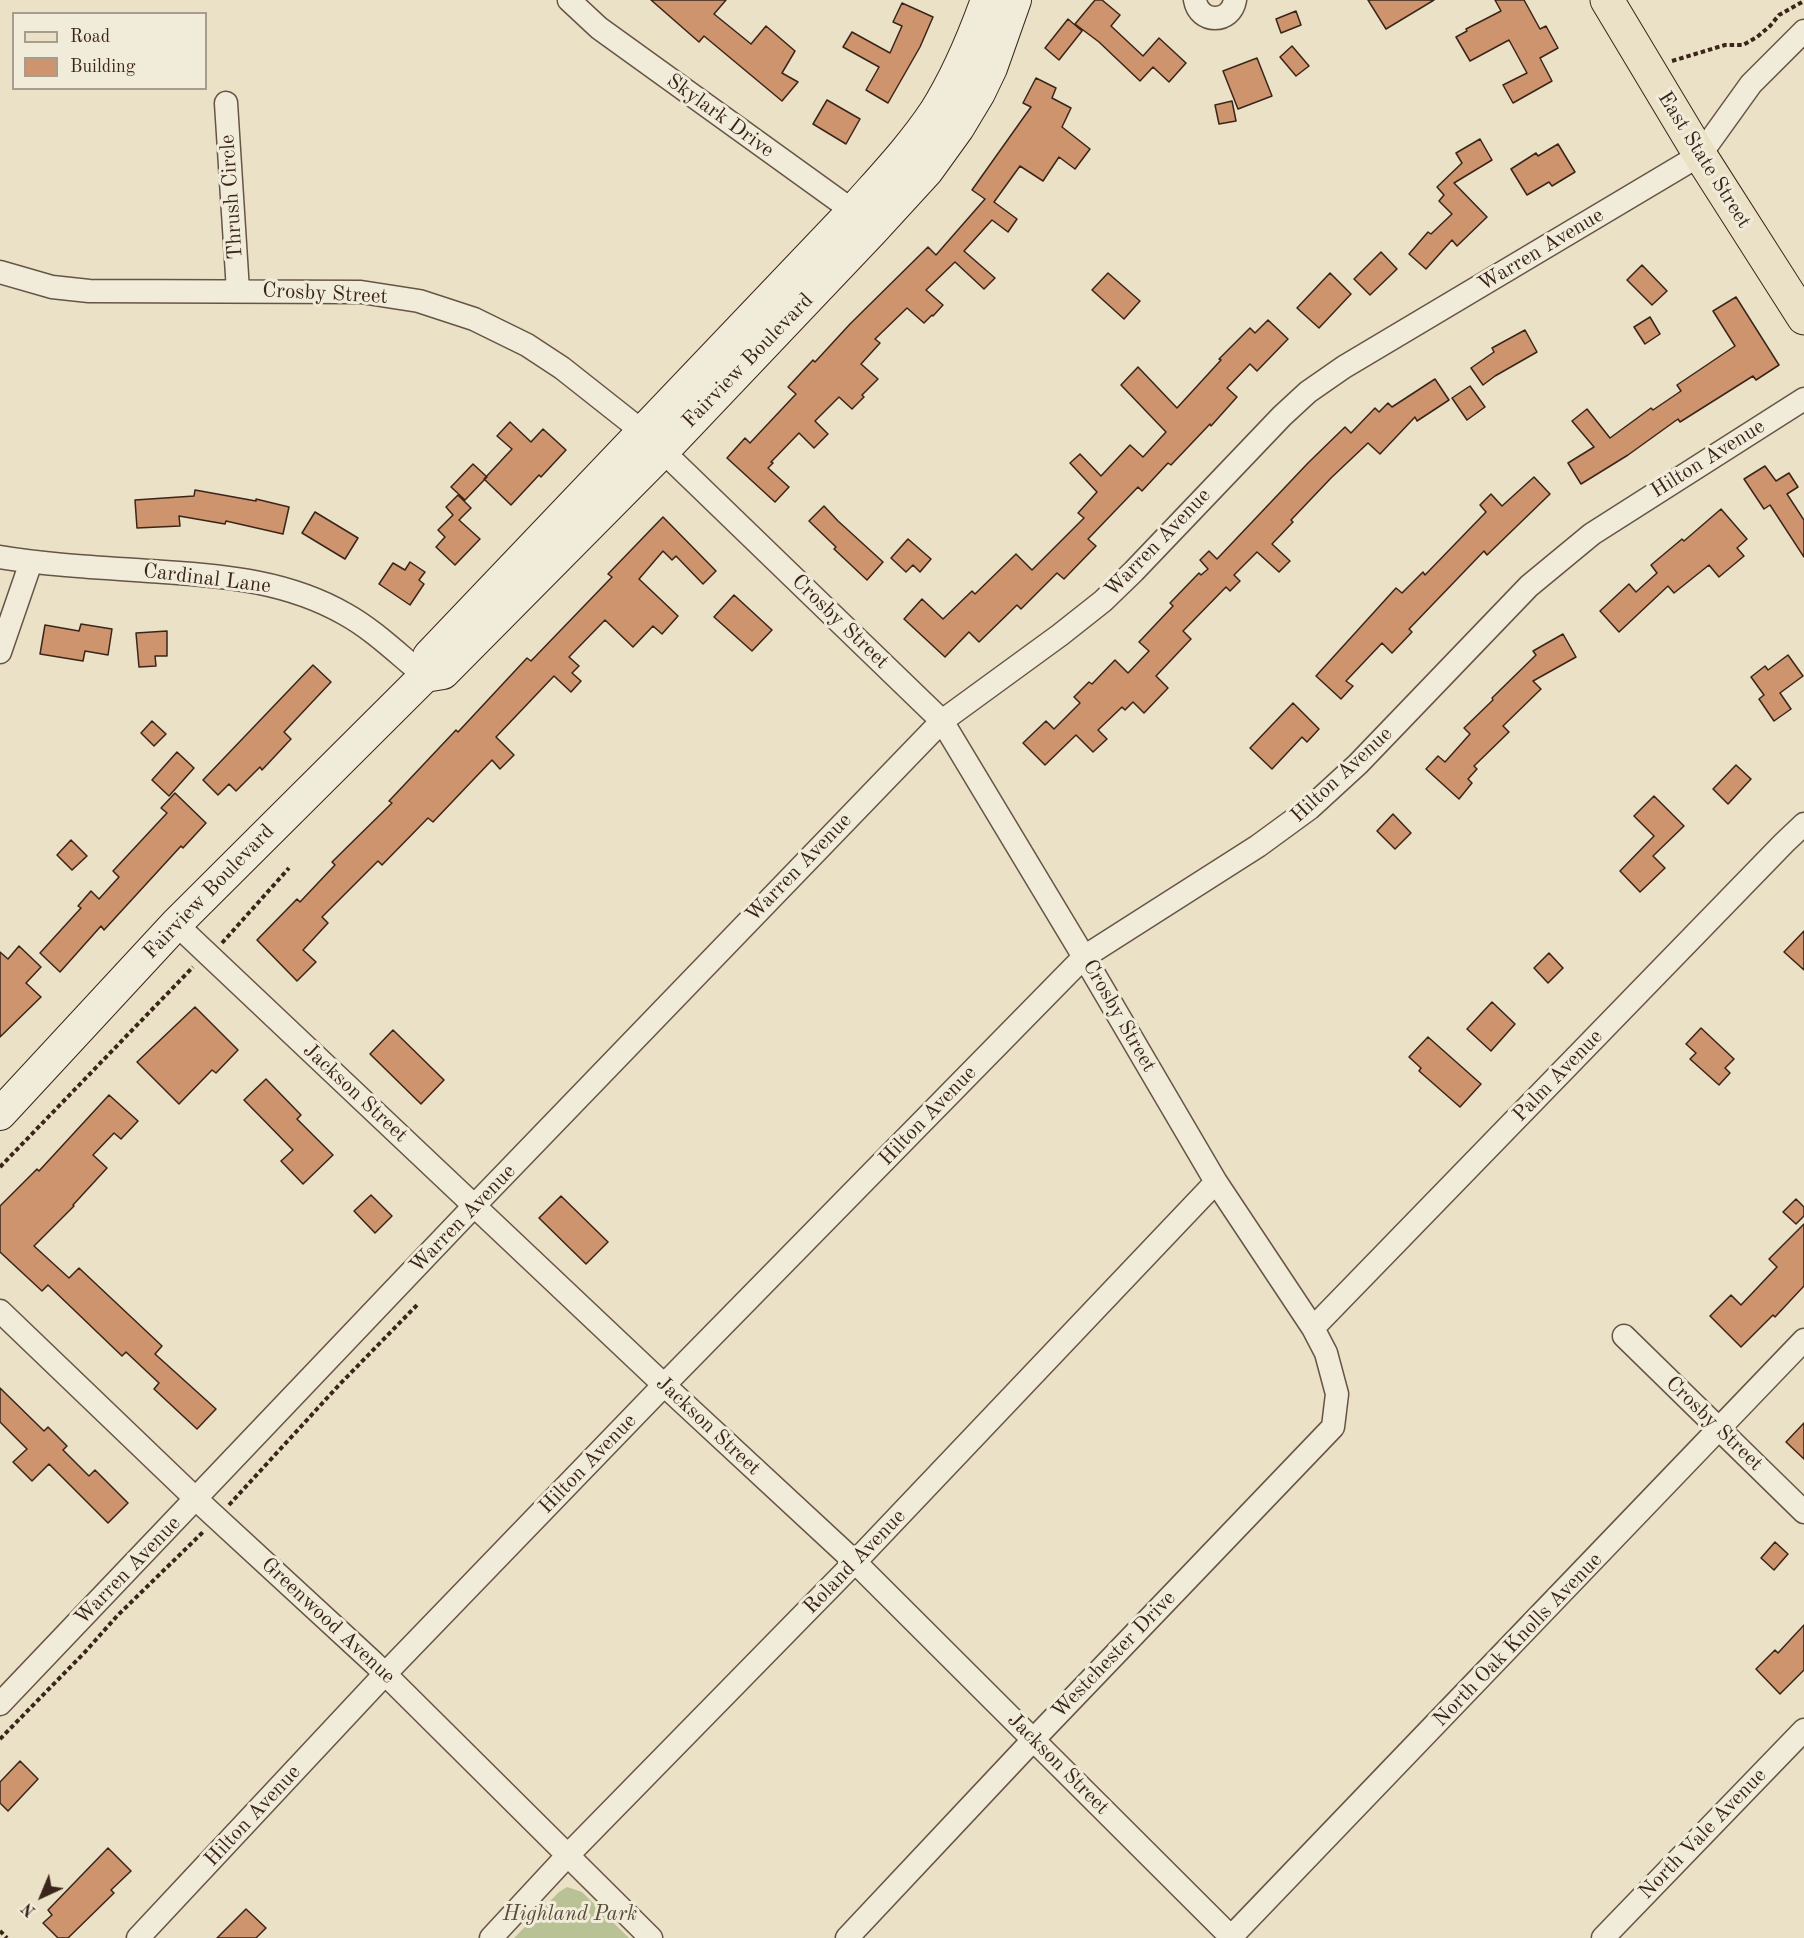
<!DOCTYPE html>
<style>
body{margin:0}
#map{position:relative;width:1804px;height:1938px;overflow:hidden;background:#eae1c6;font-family:"Old Standard TT",serif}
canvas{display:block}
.legend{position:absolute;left:12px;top:12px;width:195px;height:78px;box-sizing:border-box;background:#f1ecda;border:2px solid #a89c8d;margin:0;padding:8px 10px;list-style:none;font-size:18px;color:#3b251a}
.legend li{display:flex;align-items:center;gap:12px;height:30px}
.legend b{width:30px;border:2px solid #a89c8d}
.north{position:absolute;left:12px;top:1866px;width:60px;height:60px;-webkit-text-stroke:4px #f1ecda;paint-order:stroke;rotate:224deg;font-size:16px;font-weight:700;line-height:24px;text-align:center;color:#3b251a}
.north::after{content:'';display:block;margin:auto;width:21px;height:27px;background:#3b251a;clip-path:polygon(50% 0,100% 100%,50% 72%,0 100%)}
</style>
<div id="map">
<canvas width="1804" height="1938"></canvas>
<ul class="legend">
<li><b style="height:8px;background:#eae1c6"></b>Road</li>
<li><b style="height:16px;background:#cd946d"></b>Building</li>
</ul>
<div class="north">N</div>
</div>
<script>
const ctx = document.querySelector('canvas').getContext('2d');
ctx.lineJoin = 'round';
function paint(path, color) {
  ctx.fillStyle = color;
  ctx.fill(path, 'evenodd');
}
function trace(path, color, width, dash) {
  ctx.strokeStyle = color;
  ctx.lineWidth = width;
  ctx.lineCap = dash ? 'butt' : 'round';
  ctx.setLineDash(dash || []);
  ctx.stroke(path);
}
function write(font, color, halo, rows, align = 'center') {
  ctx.font = font + ' "Old Standard TT",serif';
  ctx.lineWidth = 6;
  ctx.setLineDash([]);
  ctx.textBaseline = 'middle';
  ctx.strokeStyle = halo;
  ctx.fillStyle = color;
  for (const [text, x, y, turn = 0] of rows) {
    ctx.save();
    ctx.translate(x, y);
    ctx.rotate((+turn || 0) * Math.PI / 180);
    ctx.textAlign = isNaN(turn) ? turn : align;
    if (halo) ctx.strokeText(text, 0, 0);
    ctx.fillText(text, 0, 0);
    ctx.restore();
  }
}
const green = new Path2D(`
 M567,1887L582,1892L629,1938H514L559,1892Z`);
const building = new Path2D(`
 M651,0H726L714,14L751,44L766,26L795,51L782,73L798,82L782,101L704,36L699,42Z
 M1095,0H1102L1120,15L1111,26L1143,56L1159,38L1186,63L1169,82L1153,67L1140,81L1099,42L1075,24Z
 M1368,0H1434L1386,29Z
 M1495,0H1524L1540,29L1546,26L1558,48L1540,58L1552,81L1513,103L1503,85L1527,73L1509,40L1470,61L1456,37L1467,31L1466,29L1501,11Z
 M902,3L933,17L920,47L888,103L866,90L879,67L843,47L852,32L890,53L902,26L893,22Z
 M1296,11L1301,25L1281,33L1276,19Z
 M1068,19L1082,31L1059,60L1045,48Z
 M1292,46L1309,66L1296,76L1280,57Z
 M1257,58L1272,96L1238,109L1223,71Z
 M1036,78L1056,88L1052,98L1071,108L1062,127L1090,149L1075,169L1059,157L1043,181L1020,166L994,202L1017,219L1008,232L992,220L964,251L995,278L984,289L955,262L926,290L943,305L933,316L932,315L924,323L907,308L875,339L880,343L861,364L878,379L862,395L864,397L852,409L839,397L815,421L828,434L814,448L799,433L771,462L773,463L768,468L789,487L775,502L727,458L745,438L750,443L796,394L788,387L813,360L815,362L850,324L928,247L936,255L985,199L972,190L1031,107L1023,103Z
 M827,100L860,119L846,144L813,124Z
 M1232,101L1236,121L1219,124L1215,105Z
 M1480,139L1492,160L1454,183L1487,217L1457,246L1452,240L1426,269L1409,254L1428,232L1431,234L1452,214L1439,201L1444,195L1437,187L1462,163L1456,153Z
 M1558,144L1575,172L1552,186L1549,182L1527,195L1511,169L1536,153L1538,156Z
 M1381,252L1397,269L1370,295L1354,279Z
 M1642,265L1667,291L1652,305L1627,280Z
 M1108,273L1140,301L1124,319L1092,290Z
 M1330,273L1351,294L1319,328L1297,308Z
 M1736,297L1779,365L1756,380L1753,376L1680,422L1678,419L1628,455L1581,484L1568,463L1594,447L1572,421L1587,409L1610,438L1651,408L1653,410L1681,391L1677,385L1735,346L1713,311Z
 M1650,317L1660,334L1645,344L1634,327Z
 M1268,320L1288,339L1257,371L1250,364L1227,388L1237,397L1211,426L1210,424L1171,465L1168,463L1142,491L1138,487L1088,539L1096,546L1064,579L1057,573L1021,609L1017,605L979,642L969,632L945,657L904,619L922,599L943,619L972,591L975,594L1016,554L1032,570L1084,518L1078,513L1097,492L1070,463L1080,454L1101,476L1130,445L1143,457L1166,432L1121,385L1138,367L1177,408L1221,360L1219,359L1250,328L1255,333Z
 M1525,330L1537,352L1495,376L1483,385L1471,368L1494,352L1492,348Z
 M1435,379L1449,400L1417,421L1415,417L1380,454L1368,443L1331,478L1291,520L1293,522L1272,544L1290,561L1279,572L1257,552L1234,575L1240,581L1230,591L1226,587L1183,631L1191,639L1156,676L1168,688L1144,713L1133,702L1125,710L1122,707L1098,730L1107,739L1093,752L1076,735L1045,765L1023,743L1046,721L1054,729L1080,703L1074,697L1089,682L1092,684L1115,660L1128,673L1149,651L1139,642L1173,606L1170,603L1199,573L1201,575L1208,569L1200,560L1209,551L1217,559L1308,463L1345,427L1351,433L1375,408L1379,412L1388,403L1392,407Z
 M1470,386L1485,407L1467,420L1452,398Z
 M510,422L531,442L543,429L566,450L541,477L539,475L511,505L484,479L512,449L497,436Z
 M473,464L487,477L465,500L451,487Z
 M1765,466L1776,481L1789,473L1798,487L1787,494L1804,520V557L1770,505L1764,509L1744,479Z
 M1534,477L1550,494L1487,555L1484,551L1409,629L1412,632L1392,653L1382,643L1346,681L1353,686L1341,699L1316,676L1396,588L1402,593L1423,572L1425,575L1486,512L1480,505L1491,494L1502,506Z
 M195,490L256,501V499L289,507L283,534L226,521L225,524L179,516L180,526L137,528L135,500L194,496Z
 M458,495L471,508L459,520L480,539L455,565L436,547L445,537L438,530L453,515L446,507Z
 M824,506L838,521L883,562L867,580L834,549L836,547L809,521Z
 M1721,509L1747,539L1737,548L1744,556L1719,577L1709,565L1674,593L1668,586L1619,632L1600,611L1629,584L1636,592L1657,573L1651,565L1682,539L1684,541Z
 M315,512L358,538L345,559L302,533Z
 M663,517L716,571L703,584L676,556L672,560L663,551L639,579L678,616L662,634L653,626L633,647L605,620L569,657L579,666L572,673L581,681L571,692L554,676L496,737L514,755L500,769L492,760L433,822L428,818L382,865L378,861L322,917L328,923L303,950L316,962L297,981L257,940L297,899L300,902L335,865L332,862L392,803L389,801L456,730L458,732L527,658L531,661L612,577L608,574Z
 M908,539L931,559L920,572L913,565L906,572L891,558Z
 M410,562L425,572L419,580L424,584L410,605L379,584L393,563L405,570Z
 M734,595L772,630L752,651L714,617Z
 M81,624L112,629L108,655L85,651L83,661L40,654L45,625L79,631Z
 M167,631V656H155L156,666L139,667L136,633Z
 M1563,634L1576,657L1533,681L1541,689L1503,726L1509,732L1474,766L1477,769L1468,779L1472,783L1459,799L1426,769L1438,756L1445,762L1470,734L1464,728L1493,700L1492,698L1536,655L1533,651Z
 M1788,655L1803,676L1780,693L1791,709L1774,721L1759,699L1764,695L1751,677L1765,666L1768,670Z
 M313,665L331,682L284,732L291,739L262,770L260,767L236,791L229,784L218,795L203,780Z
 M1293,703L1319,729L1307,742L1302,737L1272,769L1250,748Z
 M152,721L166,734L154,746L141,733Z
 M177,752L194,768L169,796L152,780Z
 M1736,765L1751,779L1728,804L1713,789Z
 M175,793L206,823L183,848L181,846L104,930L101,926L60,972L40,953L81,908L78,906L91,891L99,899L119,877L113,871L167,813L161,808Z
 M1654,796L1684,826L1653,856L1665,868L1640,892L1620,871L1654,836L1634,816Z
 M1393,814L1411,833L1395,849L1377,831Z
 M71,840L87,856L72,870L57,855Z
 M1804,931V970L1784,952Z
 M19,946L41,967L26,983L41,997L0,1037V952L8,959Z
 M1549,953L1563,968L1548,983L1534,968Z
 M1492,1002L1515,1024L1491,1051L1467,1029Z
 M195,1007L238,1050L216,1073L212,1070L179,1104L137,1062Z
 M1701,1028L1734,1059L1725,1068L1730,1073L1719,1085L1690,1059L1696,1053L1686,1044Z
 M393,1030L444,1080L421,1104L370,1054Z
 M1428,1037L1481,1084L1460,1107L1419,1071L1421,1068L1409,1057Z
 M266,1079L301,1115L297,1119L333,1155L303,1184L281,1161L293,1150L244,1100Z
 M109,1095L138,1121L121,1139L114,1133L93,1155L107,1168L73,1205L74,1206L34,1246L69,1278L79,1268L162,1346L155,1354L216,1409L197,1429L154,1389L159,1383L126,1352L122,1356L48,1285L42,1291L0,1252V1206L37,1169L39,1171Z
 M371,1195L392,1216L375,1233L354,1211Z
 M561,1196L608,1242L586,1264L539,1218Z
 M1796,1199L1804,1207V1216L1796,1224L1783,1212Z
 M1804,1224V1286L1775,1317L1773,1315L1741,1347L1710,1316L1731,1295L1741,1305L1777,1267L1769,1259Z
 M0,1388L44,1431L48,1427L67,1446L63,1450L89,1476L95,1470L128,1503L108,1523L49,1464L32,1481L13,1462L27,1449L0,1422Z
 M1804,1423V1459L1786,1442Z
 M1775,1542L1788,1554L1774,1570L1761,1558Z
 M1804,1625V1670L1780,1694L1756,1669L1775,1650L1778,1653Z
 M20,1761L38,1779L8,1811L0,1803V1782Z
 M108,1848L131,1871L111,1890L114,1893L68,1938H58L43,1923L52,1915L48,1910Z
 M246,1909L266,1928L256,1938H217Z`);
const path = new Path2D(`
 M1672,61L1725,45H1743L1757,37L1770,26L1779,15L1804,1
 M222,943L289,868
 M0,1167L193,967
 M229,1505L339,1385L418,1304
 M0,1739L85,1652L117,1616L203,1532
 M0,1931L7,1938`);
const street = new Path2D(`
 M569,0L599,28L864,219
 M1195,0C1199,24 1231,24 1235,0
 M226,103L238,291
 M0,272L52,287L89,291L361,292L419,301L474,319L527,345L562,368L643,432L942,721L1084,957L1216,1182L1313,1328L1326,1353L1337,1394L1333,1427L1034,1739L847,1938
 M0,557C54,566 109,568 164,572C227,576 289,582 345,614C374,630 399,655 425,676
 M0,652L31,562
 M176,924L664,1385L855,1562L1232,1938
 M0,1311L196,1499L374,1663L651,1938
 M1313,1328L1784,843L1804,824
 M1624,1336L1804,1512
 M0,1704L474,1206L942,721L1060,635L1103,601L1134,571L1282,416L1308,392L1344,367L1700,155L1751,84L1804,31
 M138,1938L385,1674L664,1385L1084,957L1258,846L1310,808L1358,764L1529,586L1592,534L1804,399
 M491,1938L567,1856L855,1562L1216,1182
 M1230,1938L1804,1340
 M1603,1938L1804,1730`);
const secondary = new Path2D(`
 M425,676L443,673L663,451L872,231L927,171L958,128L979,93L991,68L1015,0
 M0,1114L176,924L425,676L429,656L853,211C881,179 911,148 935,112C957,77 973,39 987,0`);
const primary = new Path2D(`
 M1607,0L1700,155L1804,318`);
const streetNames = [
 ["Skylark Drive",720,116,36],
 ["East State Street",1704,160,58],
 ["Thrush Circle",232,197,-94],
 ["Warren Avenue",1541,250,-31],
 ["Crosby Street",325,294,3],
 ["Fairview Boulevard",748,361,-46],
 ["Hilton Avenue",1708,459,-32],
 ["Warren Avenue",1158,543,-46],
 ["Cardinal Lane",207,579,7],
 ["Crosby Street",840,622,44],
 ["Hilton Avenue",1342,775,-43],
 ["Warren Avenue",799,868,-46],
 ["Fairview Boulevard",209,892,-46],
 ["Crosby Street",1119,1016,60],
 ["Palm Avenue",1558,1076,-46],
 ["Jackson Street",355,1093,43],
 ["Hilton Avenue",928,1116,-46],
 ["Warren Avenue",463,1219,-46],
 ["Crosby Street",1714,1424,44],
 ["Jackson Street",708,1426,43],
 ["Hilton Avenue",588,1464,-46],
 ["Roland Avenue",855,1562,-46],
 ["Warren Avenue",128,1571,-46],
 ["Greenwood Avenue",328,1621,43],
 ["North Oak Knolls Avenue",1518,1640,-46],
 ["Westchester Drive",1114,1655,-46],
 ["Jackson Street",1058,1764,45],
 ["Hilton Avenue",253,1816,-47],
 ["North Vale Avenue",1703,1834,-46]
];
const parkNames = [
 ["Highland Park",570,1914]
];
paint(green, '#b8c294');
paint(building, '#cd946d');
trace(building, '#3b251a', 1.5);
trace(street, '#675445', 25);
trace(secondary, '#3b251a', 34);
trace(primary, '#3b251a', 35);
trace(path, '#3b251a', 4, [4.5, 3]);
trace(street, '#f1ecda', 22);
trace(secondary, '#f1ecda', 32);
trace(primary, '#eae1c6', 33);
write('21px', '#3b251a', '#f1ecda', streetNames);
write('italic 21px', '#5a4c38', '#f1ecda', parkNames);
</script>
